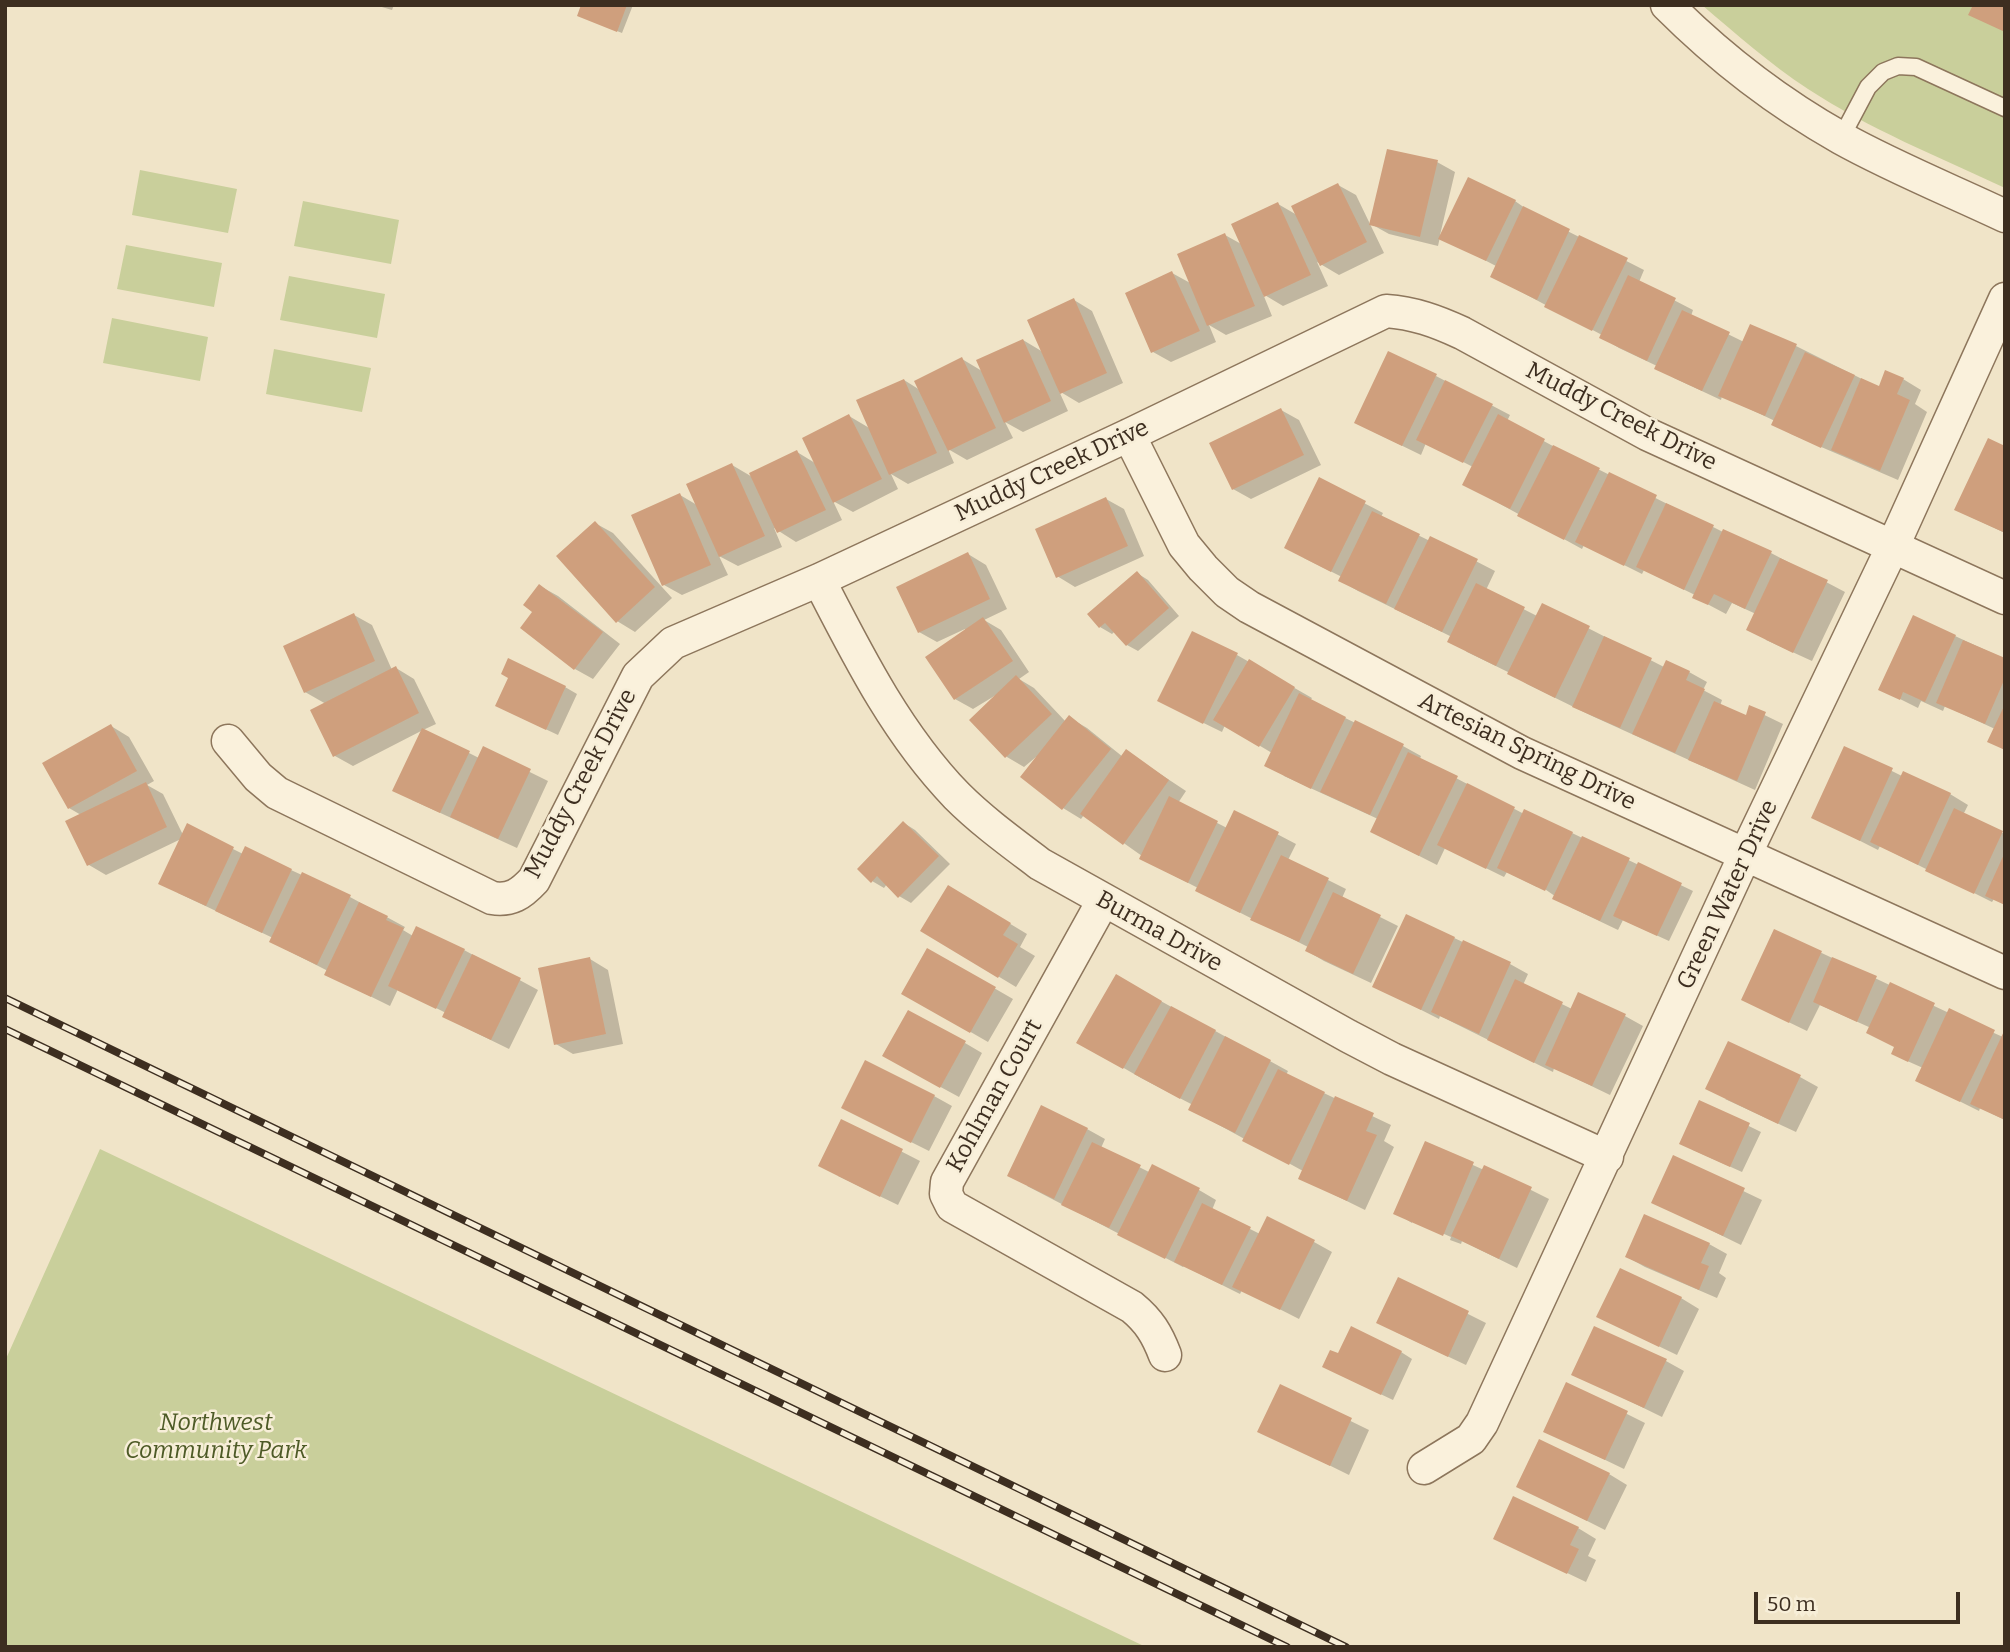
<!DOCTYPE html>
<style>
body{margin:0}
#map{position:relative;width:2010px;height:1652px;overflow:hidden;background:#f0e4c8;font-family:Bitter,serif}
canvas{display:block}
.frame{position:absolute;inset:0;border:7px solid #3d2e20;pointer-events:none}
.scale{position:absolute;left:1754px;top:1592px;width:206px;height:32px;box-sizing:border-box;border:4px solid #3d2e20;border-top:0;padding-left:9px;font-size:21px;line-height:24px;white-space:nowrap;color:#3d2e20;-webkit-text-stroke:5px #f7eed8;paint-order:stroke}
</style>
<div id="map">
<canvas width="2010" height="1652"></canvas>
<div class="frame"></div>
<div class="scale">50 m</div>
</div>
<script>
const ctx = document.querySelector('canvas').getContext('2d');
ctx.lineJoin = 'round';
function paint(path, color) {
  ctx.fillStyle = color;
  ctx.fill(path, 'evenodd');
}
function trace(path, color, width, dash) {
  ctx.strokeStyle = color;
  ctx.lineWidth = width;
  ctx.lineCap = dash ? 'butt' : 'round';
  ctx.setLineDash(dash || []);
  ctx.stroke(path);
}
function write(font, color, halo, rows, align = 'center') {
  ctx.font = font + ' Bitter,serif';
  ctx.lineWidth = 5;
  ctx.setLineDash([]);
  ctx.textBaseline = 'middle';
  ctx.strokeStyle = halo;
  ctx.fillStyle = color;
  for (const [text, x, y, turn = 0] of rows) {
    ctx.save();
    ctx.translate(x, y);
    ctx.rotate((+turn || 0) * Math.PI / 180);
    ctx.textAlign = isNaN(turn) ? turn : align;
    if (halo) ctx.strokeText(text, 0, 0);
    ctx.fillText(text, 0, 0);
    ctx.restore();
  }
}
const green = new Path2D(`
 M1702,5H2005V188C1939,157 1869,129 1808,89C1770,64 1736,34 1702,5Z
 M140,170L237,189L228,233L132,215Z
 M303,201L399,220L391,264L294,246Z
 M126,245L222,263L214,307L117,289Z
 M289,276L385,294L377,338L280,320Z
 M112,318L208,337L200,381L103,363Z
 M274,349L371,368L362,412L266,394Z
 M100,1149L1146,1647H5V1361Z`);
const shadow = new Path2D(`
 M375,5H394L392,10Z
 M583,5H633L622,33L584,18Z
 M1437,162L1455,172L1440,235L1515,201L1532,213L1644,270L1639,282L1693,310L1691,316L1744,342L1796,346L1880,388L1903,379L1921,390L1915,404L1927,412L1898,480L1791,434L1774,424L1775,421L1722,396L1721,400L1674,378L1657,366L1619,348L1601,337L1602,335L1510,286L1496,266L1440,237L1438,246L1389,234L1371,224Z
 M1338,185L1356,195L1384,253L1339,275L1317,262L1328,286L1283,306L1263,294L1272,316L1226,335L1209,325L1216,342L1171,362L1153,352L1172,273L1192,284L1225,235L1243,245L1278,204L1297,215Z
 M1074,300L1092,311L1123,383L1079,403L1059,391L1068,411L1023,432L1005,422L1013,438L967,460L948,449L954,463L908,484L891,474L898,489L853,512L833,501L842,520L796,542L774,528L782,547L738,566L719,556L728,575L682,595L664,585L680,495L697,505L732,465L754,478L797,452L815,463L849,416L871,429L904,380L920,390L962,359L982,371L1023,340L1043,352Z
 M1436,376L1510,415L1507,421L1562,451L1723,532L1771,553L1845,592L1812,661L1766,640L1756,614L1732,603L1726,614L1694,597L1695,595L1644,570L1642,574L1584,545L1582,549L1482,494L1473,467L1426,443L1421,455L1374,432Z
 M1281,410L1299,420L1321,465L1251,499L1233,489Z
 M2005,448V533L1956,510Z
 M1320,480L1383,513L1381,517L1430,541L1431,538L1495,571L1486,590L1537,616L1543,605L1664,667L1689,672L1707,682L1703,690L1722,700L1720,706L1746,717L1750,708L1783,724L1755,790L1592,716L1527,684L1510,673L1467,652L1452,637L1358,591L1341,581L1342,577L1304,558Z
 M1106,499L1124,509L1144,556L1075,587L1057,576Z
 M595,523L613,533L672,598L635,632L617,621Z
 M968,554L986,565L1007,609L984,620L1001,630L1029,672L1019,679L1034,688L1066,722L1070,718L1087,728L1123,757L1127,752L1186,791L1178,803L1227,828L1235,812L1296,844L1288,860L1346,889L1342,898L1398,926L1371,983L1324,961L1307,951L1308,947L1215,900L1198,888L1159,868L1084,815L1081,819L1063,808L1037,758L1036,757L1024,767L1007,757L971,720L997,696L996,695L973,709L955,699L965,629L937,642L919,632Z
 M1137,573L1148,580L1179,616L1138,651L1127,645L1115,631L1112,634L1100,627Z
 M540,586L558,596L620,644L593,679L575,669L522,628L535,612Z
 M354,615L372,625L392,670L396,668L414,679L436,724L423,730L479,758L483,749L548,781L517,848L412,800L423,730L353,766L335,756L326,704L305,692Z
 M1955,636L2005,659V750L1989,741L1995,729L1945,706L1943,711L1921,701L1918,708L1880,689Z
 M1237,655L1312,698L1310,701L1403,746L1421,756L1420,759L1524,814L1572,833L1693,891L1669,941L1623,920L1618,930L1572,908L1539,885L1537,887L1507,872L1504,877L1445,848L1437,865L1372,832L1378,819L1284,776L1272,753L1225,725L1222,732L1177,710Z
 M510,678L565,687L577,694L558,735L509,712Z
 M111,726L129,737L154,781L147,785L163,794L183,835L187,826L243,854L245,849L350,897L405,927L403,930L413,936L464,950L538,990L509,1049L462,1026L446,1013L398,989L390,1006L327,975L328,971L271,942L273,938L178,893L181,839L106,875L89,865L81,815L69,808Z
 M1845,748L1902,776L1950,794L1968,805L1963,815L2005,834V905L1994,899L1992,902L1880,846L1878,850L1813,817Z
 M904,823L915,830L950,864L911,903L899,896L887,884L884,888L872,881Z
 M949,887L1027,934L1020,947L1035,956L1016,987L923,931Z
 M1407,916L1510,964L1528,974L1523,985L1572,1009L1625,1016L1643,1026L1610,1095L1554,1068L1553,1072L1440,1016L1439,1019L1374,986Z
 M1775,931L1949,1013L2003,1037L2005,1035V1120L1980,1108L1979,1111L1917,1080L1923,1068L1905,1060L1896,1047L1871,1028L1820,1005L1807,1031L1743,1000Z
 M928,950L1013,999L988,1042L903,993Z
 M590,959L608,970L623,1044L573,1054L556,1044Z
 M1117,977L1288,1071L1286,1075L1391,1125L1384,1141L1394,1147L1365,1210L1300,1178L1303,1171L1208,1119L1193,1105L1141,1078L1079,1042Z
 M965,1043L982,1053L959,1097L902,1066Z
 M1800,1077L1818,1087L1796,1132L1725,1099Z
 M934,1096L952,1106L929,1151L861,1117Z
 M1700,1102L1761,1132L1742,1172L1693,1150Z
 M842,1121L920,1161L898,1205L838,1176Z
 M1087,1129L1105,1139L1101,1148L1149,1172L1199,1190L1216,1200L1212,1210L1260,1234L1314,1242L1332,1252L1299,1319L1242,1290L1240,1294L1184,1266L1183,1267L1027,1186Z
 M1426,1144L1484,1170L1485,1167L1549,1199L1517,1268L1462,1241L1461,1244L1450,1240L1451,1237L1412,1220V1223L1396,1213Z
 M1674,1158L1762,1200L1741,1245L1653,1202Z
 M1709,1244L1727,1254L1719,1273L1726,1278L1717,1298L1645,1267L1627,1257Z
 M1398,1279L1486,1323L1466,1365L1396,1332Z
 M1681,1298L1699,1309L1677,1355L1598,1317Z
 M1401,1352L1412,1359L1393,1400L1336,1373L1339,1355Z
 M1666,1361L1684,1371L1662,1417L1574,1374Z
 M1567,1384L1645,1423L1624,1469L1545,1431Z
 M1281,1387L1369,1430L1349,1475L1260,1431Z
 M1609,1474L1627,1485L1605,1530L1518,1486Z
 M1578,1528L1596,1539L1588,1556L1596,1560L1586,1582L1496,1539Z`);
const building = new Path2D(`
 M581,5H627L617,32L577,16Z
 M1973,5H2005V32L1968,15Z
 M1387,149L1438,160L1420,237L1369,225Z
 M1468,177L1516,200L1486,261L1438,239Z
 M1338,183L1367,242L1320,266L1291,206Z
 M1278,202L1311,275L1264,297L1231,224Z
 M1523,206L1570,229L1537,300L1490,277Z
 M1225,233L1255,306L1207,326L1177,254Z
 M1579,235L1628,258L1592,331L1544,307Z
 M1172,271L1200,331L1151,353L1125,293Z
 M1628,275L1676,298L1647,361L1599,338Z
 M1074,298L1107,373L1060,394L1027,320Z
 M1682,310L1730,332L1702,391L1654,369Z
 M1750,324L1797,344L1765,416L1718,396Z
 M1023,339L1051,401L1004,423L976,360Z
 M1388,351L1437,374L1402,446L1354,423Z
 M1805,352L1855,375L1821,448L1771,425Z
 M962,357L996,428L948,451L914,381Z
 M1885,370L1904,378L1897,394L1910,400L1880,471L1831,450L1861,378L1879,386Z
 M904,379L937,453L889,475L856,400Z
 M1445,380L1493,404L1463,463L1416,440Z
 M1281,408L1304,455L1232,490L1209,443Z
 M849,414L882,479L833,503L802,438Z
 M1498,414L1545,439L1510,509L1462,485Z
 M1988,438L2005,446L2003,532L1954,510Z
 M1553,445L1600,468L1564,540L1517,516Z
 M797,450L826,510L777,533L749,473Z
 M732,463L765,536L719,557L686,484Z
 M1609,472L1657,495L1624,566L1575,542Z
 M1319,477L1366,501L1331,572L1284,548Z
 M680,493L711,565L662,586L631,515Z
 M1106,497L1128,546L1056,578L1035,529Z
 M1666,503L1714,525L1684,590L1636,567Z
 M1372,511L1420,534L1386,604L1338,581Z
 M595,521L655,587L616,623L556,556Z
 M1723,529L1772,551L1745,609L1714,594L1708,605L1692,598Z
 M1430,536L1478,559L1442,632L1394,609Z
 M968,552L990,599L918,633L896,587Z
 M1780,558L1828,580L1793,653L1746,630Z
 M1137,571L1169,608L1126,646L1105,623L1099,628L1087,614Z
 M1476,583L1525,607L1496,666L1447,642Z
 M539,584L603,632L574,670L520,628L532,612L523,605Z
 M1542,603L1590,626L1555,698L1507,674Z
 M354,613L375,661L304,693L283,646Z
 M1913,615L1956,635L1925,702L1903,692L1900,700L1878,690Z
 M983,617L1013,661L954,700L925,657Z
 M1192,631L1238,653L1203,724L1157,701Z
 M1604,636L1652,658L1620,728L1572,707Z
 M1963,640L2005,658V678L1985,724L1936,703Z
 M508,658L566,686L546,730L495,706L508,678L501,674Z
 M1249,659L1295,687L1259,747L1213,720Z
 M1666,660L1690,671L1686,680L1705,689L1675,753L1632,734Z
 M396,666L419,713L333,757L310,710Z
 M1016,675L1052,714L1005,758L969,720Z
 M1299,693L1346,717L1311,789L1264,766Z
 M1714,701L1746,715L1749,705L1766,712L1737,781L1688,760Z
 M2005,704V750L1987,742Z
 M1069,715L1111,749L1062,810L1020,777Z
 M1355,720L1404,744L1370,815L1320,792Z
 M111,724L137,771L68,809L42,763Z
 M422,728L470,751L440,813L392,791Z
 M483,746L531,769L498,839L450,817Z
 M1844,746L1893,768L1860,841L1811,818Z
 M1126,749L1169,780L1123,845L1080,814Z
 M1408,752L1458,776L1419,856L1370,832Z
 M1903,771L1951,793L1918,865L1870,842Z
 M146,782L167,827L87,866L65,821Z
 M1467,783L1515,807L1486,869L1437,845Z
 M1169,796L1218,821L1188,883L1139,859Z
 M1954,808L2003,831L1974,894L1925,871Z
 M1524,809L1573,832L1545,891L1497,868Z
 M1234,810L1279,832L1240,913L1195,891Z
 M903,821L939,856L898,898L877,876L871,883L857,869Z
 M187,823L234,847L206,906L158,884Z
 M1582,836L1630,858L1600,921L1552,899Z
 M245,846L292,869L262,933L215,911Z
 M2005,852V905L1985,896Z
 M1281,855L1329,878L1299,942L1250,920Z
 M1638,862L1682,883L1657,936L1613,916Z
 M302,872L351,895L317,965L269,942Z
 M948,885L1011,923L1003,935L1018,944L998,978L920,931Z
 M1333,892L1381,915L1353,974L1305,951Z
 M359,902L388,916L386,920L404,928L371,997L324,975Z
 M1406,914L1455,937L1421,1010L1372,987Z
 M416,926L465,949L436,1009L388,986Z
 M1774,929L1822,951L1789,1023L1741,1000Z
 M1463,940L1511,962L1479,1034L1431,1012Z
 M927,948L996,987L970,1033L901,994Z
 M472,954L521,978L491,1040L442,1017Z
 M590,957L606,1034L554,1045L538,968Z
 M1832,957L1877,976L1857,1022L1813,1002Z
 M1116,974L1162,1001L1123,1069L1076,1043Z
 M1515,979L1563,1002L1534,1063L1487,1040Z
 M1890,982L1935,1003L1908,1062L1891,1054L1894,1047L1866,1033Z
 M1578,992L1626,1014L1592,1086L1545,1065Z
 M1171,1006L1216,1030L1180,1099L1134,1074Z
 M1949,1008L1995,1030L1960,1102L1915,1081Z
 M908,1010L966,1041L940,1088L882,1056Z
 M2005,1029V1120L1970,1104Z
 M1225,1036L1271,1060L1235,1133L1188,1110Z
 M1728,1041L1801,1075L1778,1124L1705,1089Z
 M865,1060L935,1095L911,1143L841,1108Z
 M1278,1069L1325,1092L1289,1165L1242,1141Z
 M1335,1096L1374,1113L1366,1131L1377,1135L1347,1201L1298,1179Z
 M1699,1100L1750,1123L1730,1167L1679,1144Z
 M1041,1105L1088,1128L1054,1199L1007,1176Z
 M841,1119L903,1149L880,1197L818,1166Z
 M1425,1141L1474,1162L1443,1236L1393,1214Z
 M1092,1142L1141,1165L1109,1228L1061,1205Z
 M1673,1155L1745,1188L1723,1236L1651,1203Z
 M1152,1164L1200,1188L1165,1259L1117,1235Z
 M1484,1165L1532,1187L1499,1259L1451,1236Z
 M1202,1203L1251,1227L1222,1285L1174,1262Z
 M1644,1214L1710,1243L1701,1263L1709,1266L1699,1290L1625,1257Z
 M1267,1216L1315,1240L1280,1310L1232,1287Z
 M1620,1268L1682,1297L1659,1347L1596,1317Z
 M1398,1277L1469,1311L1448,1357L1376,1323Z
 M1351,1326L1402,1351L1381,1395L1322,1367L1330,1350L1338,1353Z
 M1594,1326L1667,1359L1644,1408L1571,1375Z
 M1566,1382L1628,1411L1605,1460L1543,1432Z
 M1280,1384L1352,1418L1330,1466L1257,1432Z
 M1539,1439L1610,1473L1587,1521L1516,1487Z
 M1513,1496L1579,1527L1570,1545L1579,1549L1567,1574L1493,1539Z`);
const service = new Path2D(`
 M1841,138L1868,87L1883,72L1898,66L1916,67L2005,108`);
const minor = new Path2D(`
 M1667,5C1719,57 1777,102 1841,138C1893,167 1950,190 2005,216
 M1129,435L1184,545L1203,568L1227,592L1249,607L1522,753L2005,973
 M819,580C858,656 897,734 957,796C982,821 1011,842 1040,864L1348,1036L1392,1059L1607,1157
 M228,741L258,777L277,793L492,898C511,901 521,894 534,880L638,676L673,643L819,580L1129,435L1386,311C1414,313 1436,321 1462,333L1647,434L2005,598
 M1103,901L947,1182L946,1194L952,1206L1132,1307C1149,1321 1157,1334 1165,1355
 M1424,1468L1471,1439L1482,1423L1745,855L1893,546L2005,299`);
const rail = new Path2D(`
 M5,998L1346,1647
 M5,1029L1287,1647`);
const streetNames = [
 ["Muddy Creek Drive",1621,417,27],
 ["Muddy Creek Drive",1052,471,-25],
 ["Artesian Spring Drive",1527,752,26],
 ["Muddy Creek Drive",581,784,-62],
 ["Green Water Drive",1728,895,-65],
 ["Burma Drive",1159,932,29],
 ["Kohlman Court",995,1096,-61]
];
const parkNames = [
 ["Northwest",216,1423],
 ["Community Park",216,1451]
];
paint(green, '#c9cf9b');
paint(shadow, '#0003');
paint(building, '#cf9f7d');
trace(service, '#8d765c', 19);
trace(minor, '#8d765c', 35);
trace(service, '#faf1dc', 16);
trace(minor, '#faf1dc', 32);
trace(rail, '#3d2e20', 8);
trace(rail, '#f7eed8', 5, [16]);
write('24px', '#3d2e20', '#f7eed8', streetNames);
write('italic 24px', '#4d5a26', '#f7eed8', parkNames);
</script>
